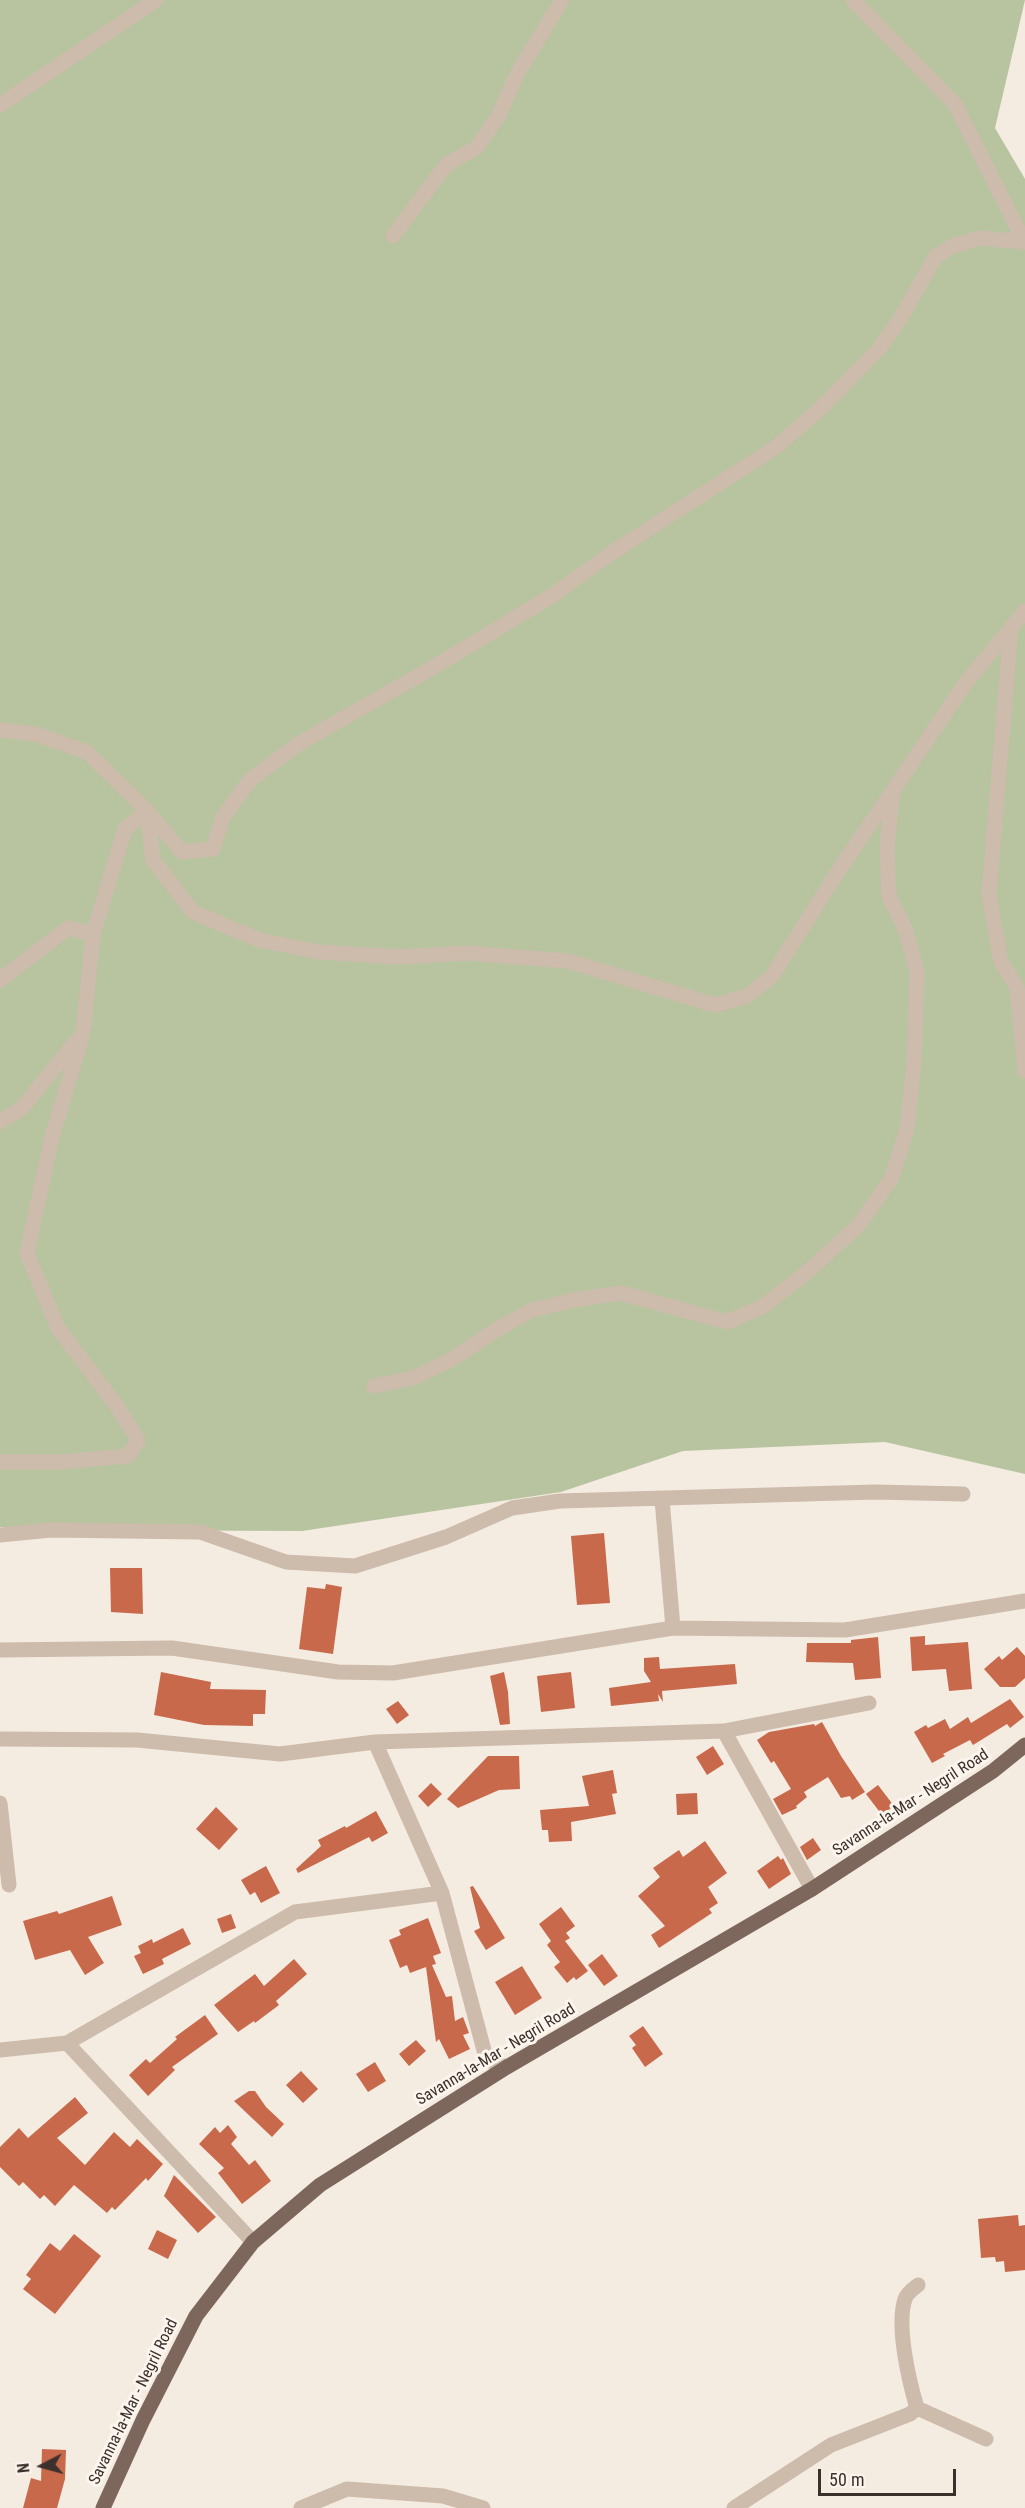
<!DOCTYPE html>
<style>
body{margin:0}
#map{position:relative;width:1025px;height:2508px;overflow:hidden;background:#f4ebe1;font-family:"Roboto Condensed",sans-serif}
canvas{display:block}
.north{position:absolute;left:12px;top:2436px;width:60px;height:60px;-webkit-text-stroke:4px #fbf5ee;paint-order:stroke;rotate:264deg;font-size:16px;font-weight:700;line-height:24px;text-align:center;color:#3b302b}
.north::after{content:'';display:block;margin:auto;width:21px;height:27px;background:#3b302b;clip-path:polygon(50% 0,100% 100%,50% 72%,0 100%)}
.scale{position:absolute;left:818px;top:2469px;width:138px;height:27px;box-sizing:border-box;border:3px solid #3b302b;border-top:0;padding-left:8px;font-size:18px;line-height:21px;white-space:nowrap;color:#3b302b;-webkit-text-stroke:4px #fbf5ee;paint-order:stroke}
</style>
<div id="map">
<canvas width="1025" height="2508"></canvas>
<div class="north">N</div>
<div class="scale">50 m</div>
</div>
<script>
const ctx = document.querySelector('canvas').getContext('2d');
ctx.lineJoin = 'round';
function paint(path, color) {
  ctx.fillStyle = color;
  ctx.fill(path, 'evenodd');
}
function trace(path, color, width, dash) {
  ctx.strokeStyle = color;
  ctx.lineWidth = width;
  ctx.lineCap = dash ? 'butt' : 'round';
  ctx.setLineDash(dash || []);
  ctx.stroke(path);
}
function write(font, color, halo, rows, align = 'center') {
  ctx.font = font + ' "Roboto Condensed",sans-serif';
  ctx.lineWidth = 6;
  ctx.setLineDash([]);
  ctx.textBaseline = 'middle';
  ctx.strokeStyle = halo;
  ctx.fillStyle = color;
  for (const [text, x, y, turn = 0] of rows) {
    ctx.save();
    ctx.translate(x, y);
    ctx.rotate((+turn || 0) * Math.PI / 180);
    ctx.textAlign = isNaN(turn) ? turn : align;
    if (halo) ctx.strokeText(text, 0, 0);
    ctx.fillText(text, 0, 0);
    ctx.restore();
  }
}
const green = new Path2D(`
 M0,0H1025L995,128L1025,179V1474L885,1442L683,1451L561,1492L302,1531L51,1530L0,1527Z`);
const building = new Path2D(`
 M604,1533L610,1603L577,1605L571,1536Z
 M110,1568H142L143,1614L111,1612Z
 M326,1584L342,1587L333,1654L299,1649L307,1587L325,1589Z
 M925,1636V1645L968,1642L972,1689L949,1691L946,1669L912,1671L910,1637Z
 M878,1637L881,1678L855,1680L853,1663L806,1662L807,1643H851V1640Z
 M1017,1647L1025,1656V1678L1015,1687H1000L984,1669L999,1656L1002,1660Z
 M659,1657L660,1669L735,1664L737,1684L662,1691L663,1702L658,1694L659,1701L611,1706L609,1688L651,1682L644,1671V1658Z
 M161,1672L211,1682L210,1689L266,1690L265,1714H253V1726L204,1725L154,1715Z
 M504,1672L508,1692L510,1724L500,1725L490,1676Z
 M571,1672L575,1708L541,1712L537,1676Z
 M1010,1699L1024,1717L1010,1728L1007,1724L973,1745L970,1740L943,1754L945,1756L932,1763L914,1732L926,1725L928,1728L945,1719L950,1729L968,1717L971,1723Z
 M398,1701L409,1715L397,1724L386,1709Z
 M822,1722L841,1756L865,1792L852,1800L850,1796L841,1798L828,1777L804,1792L807,1797L796,1806L797,1808L782,1815L773,1799L791,1789L774,1761L771,1763L757,1740L769,1732L814,1724L815,1726Z
 M713,1746L724,1764L707,1775L696,1757Z
 M488,1756H519L520,1789L499,1790L458,1808L447,1799Z
 M613,1770L617,1793L612,1794L616,1814L571,1822L572,1841L549,1842L548,1830H542L540,1810L589,1806L582,1776Z
 M431,1783L442,1794L428,1807L418,1796Z
 M878,1785L894,1806L882,1815L866,1794Z
 M697,1793L698,1814L677,1815L676,1794Z
 M216,1807L238,1829L219,1850L196,1829Z
 M376,1811L388,1833L372,1842L369,1837L298,1873L296,1869L321,1846L318,1840L345,1826L346,1828Z
 M813,1838L821,1850L807,1860L800,1847Z
 M705,1841L727,1873L708,1887L718,1903L709,1909L712,1913L659,1948L651,1935L665,1926L638,1896L660,1877L653,1868L679,1850L683,1857Z
 M778,1856L781,1860L783,1858L791,1874L769,1889L757,1871Z
 M266,1866L280,1893L261,1903L255,1892L250,1895L241,1880Z
 M473,1886L505,1938L486,1950L474,1931L480,1928L470,1887Z
 M112,1896L122,1925L88,1937L104,1963L85,1975L70,1950L35,1960L23,1921L57,1911L59,1914Z
 M561,1907L575,1926L566,1933L570,1938L565,1941L588,1971L576,1980L574,1977L567,1983L554,1967L560,1962L547,1945L551,1941L539,1924Z
 M231,1914L236,1928L222,1933L217,1919Z
 M428,1918L441,1953L433,1956L436,1964L432,1965L446,1997L452,1996L455,2021L463,2017L469,2033L463,2035L470,2049L449,2059L439,2039L436,2042L426,1967L410,1973L407,1965L400,1968L389,1940L401,1935L399,1930Z
 M183,1928L191,1944L162,1959L164,1964L143,1974L134,1956L141,1953L138,1946L152,1939L153,1943Z
 M602,1954L618,1976L604,1986L588,1965Z
 M294,1959L307,1974L276,2001L279,2005L255,2023L254,2021L238,2032L214,2005L255,1974L264,1986Z
 M522,1966L542,1998L515,2015L495,1982Z
 M205,2015L218,2034L172,2067L175,2070L148,2096L129,2075L146,2059L150,2063L177,2039L175,2037Z
 M643,2026L663,2054L645,2067L632,2048L636,2045L629,2036Z
 M416,2040L426,2051L409,2066L399,2054Z
 M375,2062L386,2081L368,2092L356,2074Z
 M301,2071L318,2089L303,2103L286,2085Z
 M249,2091H255L266,2107L284,2124L272,2137L234,2101Z
 M75,2097L88,2113L57,2138L85,2165L114,2132L130,2147L137,2139L163,2164L148,2181L146,2178L115,2210L112,2207L107,2213L74,2185L55,2206L44,2195L40,2199L23,2182L19,2186L0,2167V2147L19,2128L28,2138Z
 M228,2125L237,2137L231,2144L249,2165L255,2160L271,2181L242,2204L218,2173L224,2168L199,2144L215,2127L220,2133Z
 M174,2175L216,2217L198,2233L164,2196Z
 M1018,2215L1019,2226L1025,2225V2270L1005,2272L1004,2261L996,2262L995,2257L981,2258L978,2219Z
 M157,2230L177,2240L168,2259L148,2249Z
 M74,2234L101,2256L55,2314L23,2289L31,2279L26,2275L50,2243L60,2251Z
 M42,2449L66,2450L65,2479L57,2508H23L31,2478L41,2481Z`);
const minor = new Path2D(`
 M853,0L955,104L1024,241
 M0,105L156,0
 M393,236L446,165L476,148L499,115L516,76L562,0
 M1011,627L989,894L1001,962L1017,987L1025,1071
 M0,730L35,734L87,752L147,811L125,829L93,934L83,1033L52,1137L27,1253L58,1328L119,1409L138,1440L128,1456L60,1462H0
 M147,811L153,860L193,912L259,940L320,952L400,957L467,953L568,961L715,1005L747,996L772,976L837,873L967,681L1025,611
 M147,811L182,852L213,849L223,817L251,779L300,743L439,664L553,595L613,552L776,447L822,407L878,350L900,319L936,256L953,246L980,238L1025,242
 M0,980L68,928L93,934
 M0,1122L22,1108L77,1040
 M374,1386L413,1378L451,1360L496,1330L532,1310L574,1300L621,1293L727,1322L762,1307L806,1273L859,1225L891,1179L907,1129L914,1062L917,972L906,931L889,896L887,848L892,796
 M662,1499L673,1628
 M0,1535L51,1530L200,1532L286,1562L355,1566L446,1537L512,1508L560,1501L875,1492L963,1494
 M0,1650L172,1648L338,1672L393,1673L673,1628L845,1630L1025,1601
 M724,1731L812,1889
 M0,1739L137,1740L280,1754L375,1742L724,1731L869,1703
 M0,1803L9,1885
 M442,1893L485,2054L492,2062L507,2067
 M67,2043L295,1912L442,1893L375,1742
 M0,2050L67,2043L253,2242
 M917,2408C909,2381 896,2326 905,2299C907,2293 913,2289 918,2285
 M301,2508L347,2489L443,2496L483,2508
 M734,2508L831,2445L910,2414L917,2408L986,2439`);
const major = new Path2D(`
 M103,2508L143,2420L196,2316L253,2242L320,2185L507,2067L812,1889L993,1771L1025,1745`);
const streetNames = [
 ["Savanna-la-Mar - Negril Road",911,1803,-33],
 ["Savanna-la-Mar - Negril Road",496,2055,-31],
 ["Savanna-la-Mar - Negril Road",134,2402,-64]
];
paint(green, '#b8c4a0');
paint(building, '#c8694b');
trace(minor, '#cdbbac', 15);
trace(major, '#7d675c', 15);
write('16px', '#3b302b', '#fbf5ee', streetNames);
</script>
